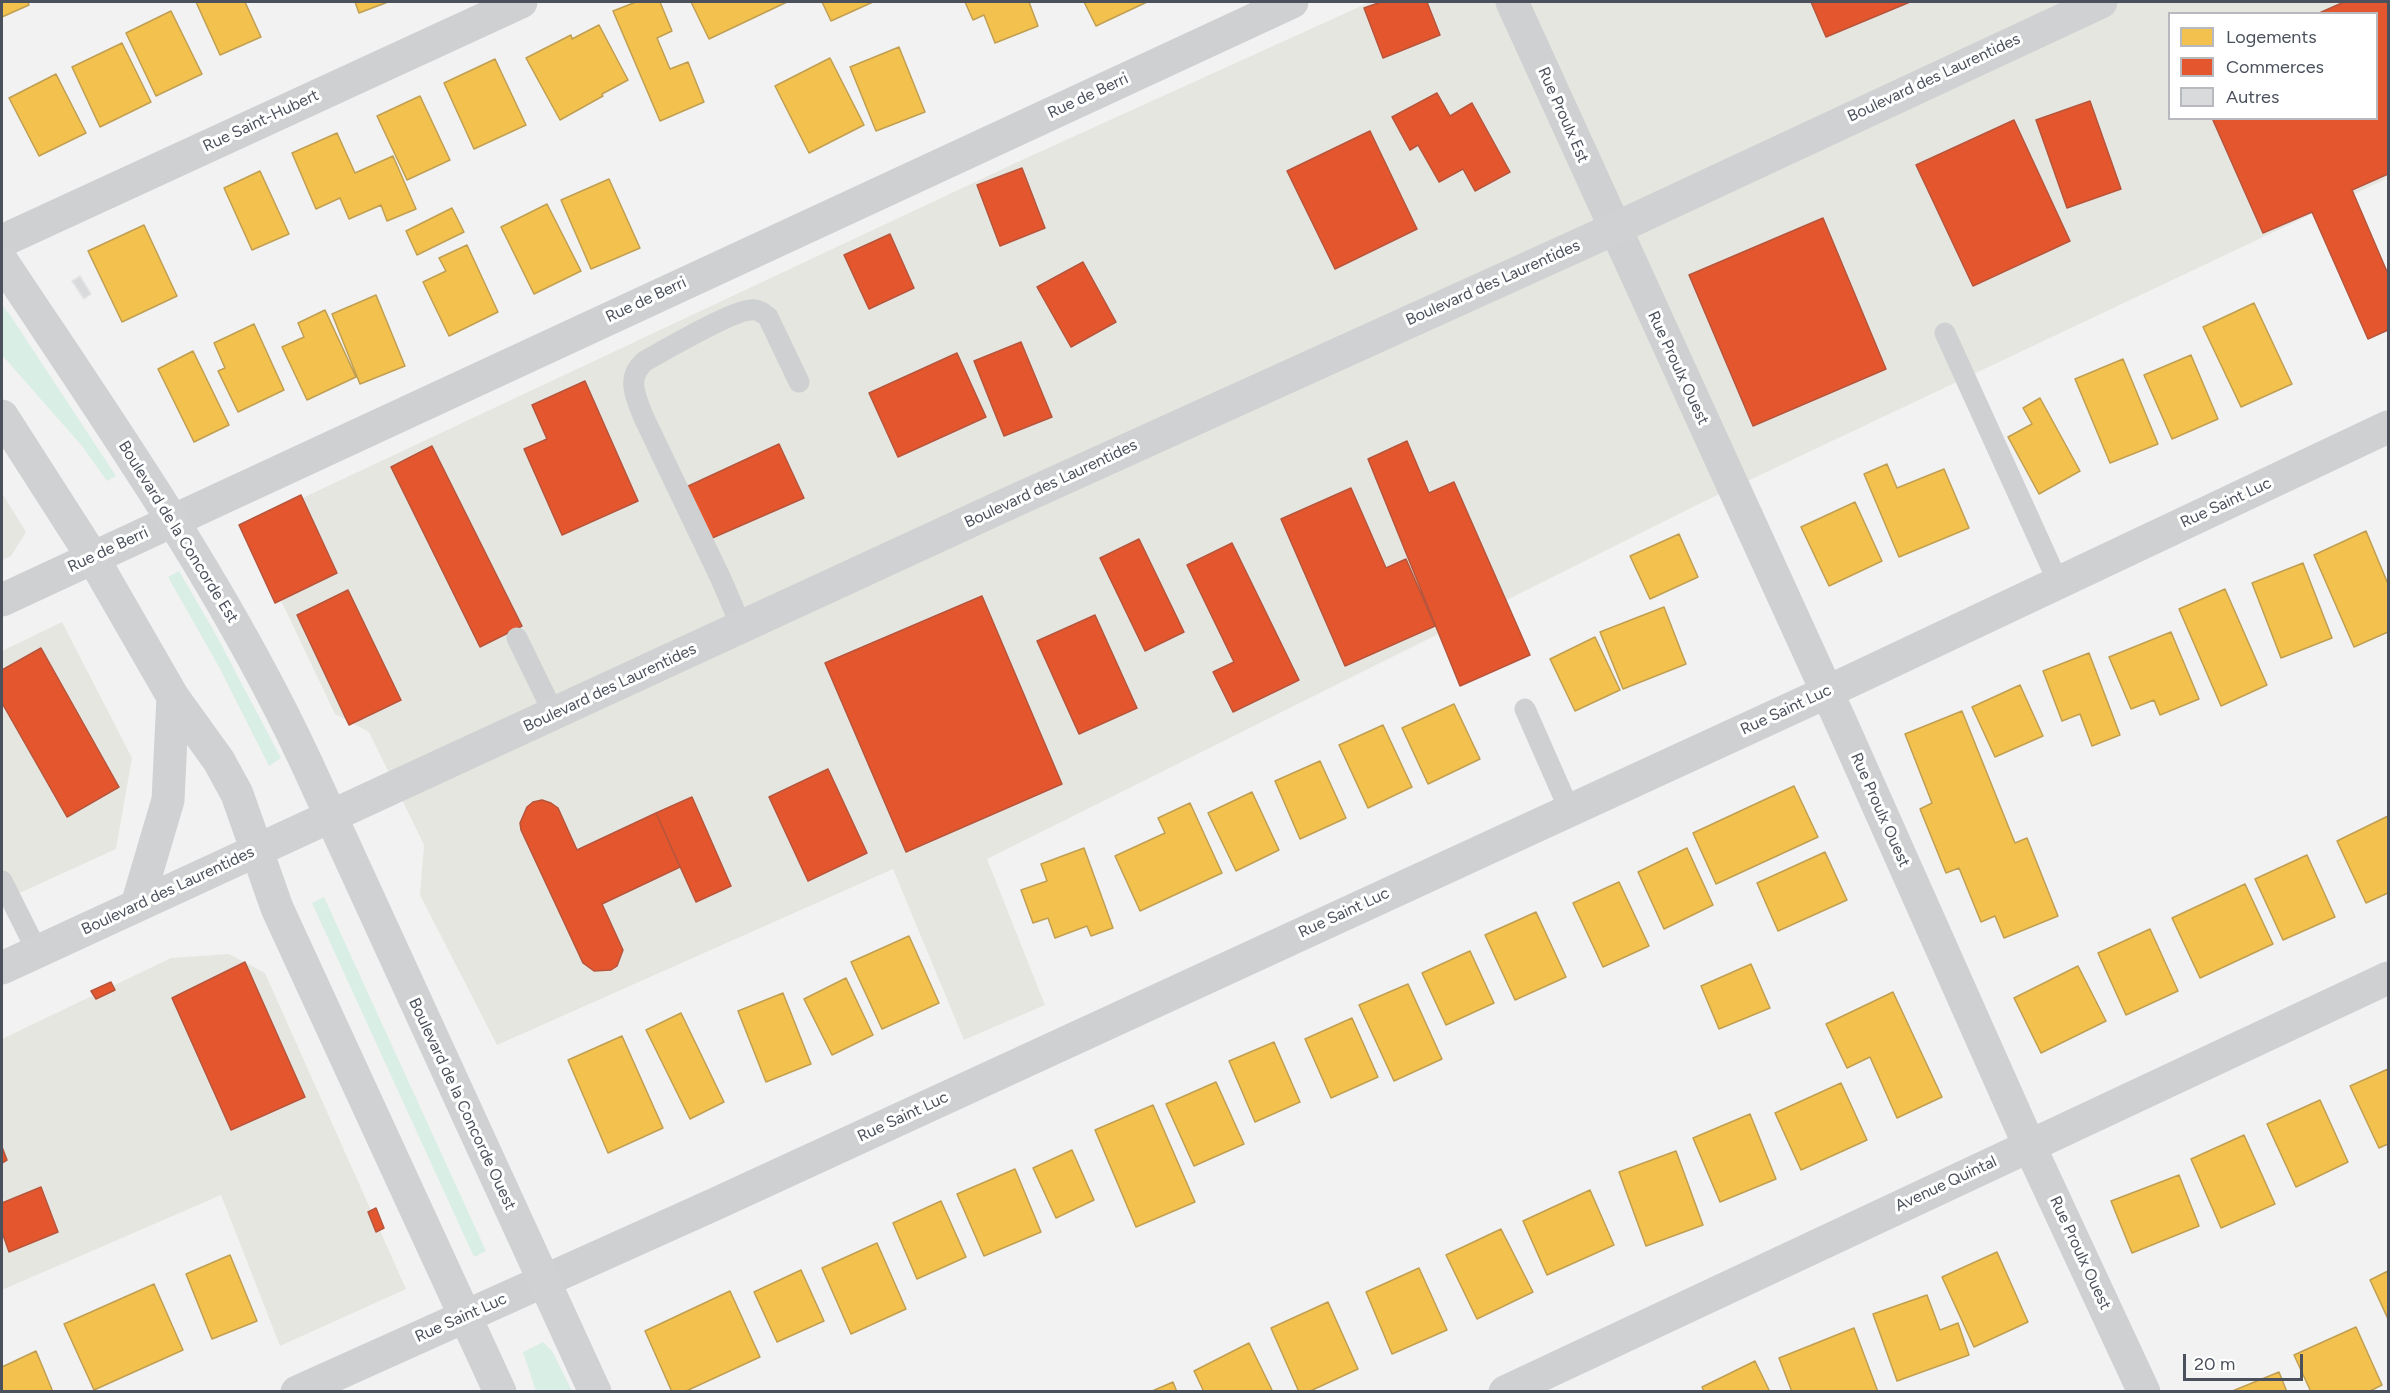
<!DOCTYPE html>
<style>
body{margin:0}
#map{position:relative;width:2390px;height:1393px;overflow:hidden;background:#f2f2f2;font-family:Figtree,sans-serif}
canvas{display:block}
.frame{position:absolute;inset:0;border:3px solid #4b515c;pointer-events:none}
.legend{position:absolute;left:2168px;top:12px;width:210px;height:108px;box-sizing:border-box;background:#fff;border:2px solid #b7b9be;margin:0;padding:8px 10px;list-style:none;font-size:18px;color:#4b515c}
.legend li{display:flex;align-items:center;gap:12px;height:30px}
.legend b{width:30px;border:2px solid #b7b9be}
.scale{position:absolute;left:2183px;top:1354px;width:120px;height:27px;box-sizing:border-box;border:3px solid #4b515c;border-top:0;padding-left:8px;font-size:18px;line-height:21px;white-space:nowrap;color:#4b515c;-webkit-text-stroke:4px #fff;paint-order:stroke}
</style>
<div id="map">
<canvas width="2390" height="1393"></canvas>
<div class="frame"></div>
<ul class="legend">
<li><b style="height:16px;background:#f2c14e"></b>Logements</li>
<li><b style="height:16px;background:#e4572e"></b>Commerces</li>
<li><b style="height:16px;background:#d9dadc"></b>Autres</li>
</ul>
<div class="scale">20 m</div>
</div>
<script>
const ctx = document.querySelector('canvas').getContext('2d');
ctx.lineJoin = 'round';
function paint(path, color) {
  ctx.fillStyle = color;
  ctx.fill(path, 'evenodd');
}
function trace(path, color, width, dash) {
  ctx.strokeStyle = color;
  ctx.lineWidth = width;
  ctx.lineCap = dash ? 'butt' : 'round';
  ctx.setLineDash(dash || []);
  ctx.stroke(path);
}
function write(font, color, halo, rows, align = 'center') {
  ctx.font = font + ' Figtree,sans-serif';
  ctx.lineWidth = 6;
  ctx.setLineDash([]);
  ctx.textBaseline = 'middle';
  ctx.strokeStyle = halo;
  ctx.fillStyle = color;
  for (const [text, x, y, turn = 0] of rows) {
    ctx.save();
    ctx.translate(x, y);
    ctx.rotate((+turn || 0) * Math.PI / 180);
    ctx.textAlign = isNaN(turn) ? turn : align;
    if (halo) ctx.strokeText(text, 0, 0);
    ctx.fillText(text, 0, 0);
    ctx.restore();
  }
}
const commercial = new Path2D(`
 M1370,2H2388V178L1701,503L987,859L1045,1005L964,1040L893,869L497,1045L420,895L424,845L369,732L335,714L245,525L1024,159ZM2170,14H2376V118H2170Z
 M2,493L26,532L11,556L2,560Z
 M62,622L132,758L116,849L2,901V651Z
 M229,954L265,973L406,1289L280,1346L221,1195L2,1290V1039L171,958Z`);
const green = new Path2D(`
 M2,305L10,315L116,476L107,481L82,446L2,355Z
 M179,571L215,633L281,758L269,766L219,667L168,577Z
 M324,897L486,1251L474,1257L312,903Z
 M543,1342L552,1351L572,1391H536L523,1352Z`);
const homes = new Path2D(`
 M2,2H28L29,5L2,17Z
 M196,2H245L261,37L220,55Z
 M355,2H388L359,13Z
 M636,2H660L672,31L657,38L670,69L688,62L704,102L660,121L613,11Z
 M691,2H787L709,39Z
 M822,2H873L831,21Z
 M965,2H1029L1038,26L995,43L984,15L973,20Z
 M1084,2H1147L1096,26Z
 M171,11L202,74L156,96L126,33Z
 M599,25L628,80L602,94L603,96L560,120L526,58L571,35L572,39Z
 M122,43L151,102L100,127L72,67Z
 M899,47L925,112L876,131L850,67Z
 M830,58L864,125L809,153L775,86Z
 M495,59L526,125L474,149L444,83Z
 M56,74L86,133L39,156L9,98Z
 M420,96L450,160L407,180L377,116Z
 M337,133L355,173L393,156L416,209L387,221L381,205L349,219L340,198L316,209L292,153Z
 M260,171L289,234L252,250L224,188Z
 M609,179L640,248L591,269L561,200Z
 M547,204L581,271L534,294L501,227Z
 M452,208L464,232L417,255L406,231Z
 M144,225L177,296L122,322L88,251Z
 M467,245L498,312L449,336L423,282L446,271L439,258Z
 M376,295L405,366L360,384L332,314Z
 M2254,303L2292,384L2241,407L2203,327Z
 M325,310L356,377L307,400L282,347L304,337L298,323Z
 M254,324L284,390L238,412L218,371L225,368L214,343Z
 M193,351L229,425L194,442L158,369Z
 M2191,355L2218,419L2172,439L2144,375Z
 M2123,359L2158,444L2110,463L2075,379Z
 M2040,398L2080,471L2039,494L2008,437L2032,424L2023,408Z
 M1887,464L1897,488L1944,469L1969,528L1899,557L1864,474Z
 M1855,502L1882,561L1829,586L1801,527Z
 M2366,531L2388,584V632L2354,647L2314,555Z
 M1679,534L1698,577L1650,599L1630,556Z
 M2303,563L2332,638L2281,658L2252,583Z
 M2225,589L2267,685L2221,706L2179,609Z
 M1664,607L1686,664L1623,689L1600,632Z
 M2171,632L2199,699L2160,715L2154,700L2131,709L2109,657Z
 M1595,637L1620,690L1575,711L1550,659Z
 M2089,653L2120,735L2092,746L2080,714L2062,721L2043,671Z
 M2020,685L2043,736L1995,757L1972,707Z
 M1454,704L1480,759L1428,784L1402,728Z
 M1962,711L2015,843L2027,838L2058,916L2004,938L1995,916L1981,922L1959,868L1946,873L1920,809L1932,803L1905,734Z
 M1383,725L1412,787L1368,808L1339,745Z
 M1320,761L1346,818L1300,839L1275,781Z
 M1794,786L1818,837L1716,884L1693,833Z
 M1252,792L1279,850L1236,871L1208,813Z
 M1190,803L1222,873L1140,911L1115,856L1165,833L1158,818Z
 M2388,816V893L2366,903L2337,841Z
 M1084,848L1113,928L1091,936L1087,926L1055,938L1048,918L1033,923L1021,890L1047,881L1041,864Z
 M1687,848L1713,905L1664,929L1638,872Z
 M1825,852L1847,900L1778,931L1757,883Z
 M2307,855L2335,917L2283,940L2255,879Z
 M1619,882L1649,946L1603,967L1573,903Z
 M2245,884L2273,944L2200,978L2172,918Z
 M1536,912L1566,977L1515,1000L1485,935Z
 M2150,929L2178,991L2126,1015L2098,953Z
 M909,936L939,1003L882,1029L851,962Z
 M1470,951L1494,1003L1446,1025L1422,973Z
 M1751,964L1770,1008L1719,1029L1701,986Z
 M2078,966L2106,1021L2041,1053L2014,998Z
 M846,978L873,1035L832,1055L804,999Z
 M1408,984L1442,1059L1394,1081L1359,1005Z
 M1893,992L1942,1097L1897,1118L1870,1057L1847,1068L1826,1024Z
 M783,993L811,1064L766,1082L738,1011Z
 M681,1013L724,1102L690,1119L646,1030Z
 M1352,1018L1378,1077L1331,1098L1305,1039Z
 M622,1036L663,1128L608,1153L568,1060Z
 M1274,1042L1300,1102L1255,1122L1229,1061Z
 M2388,1069V1144L2379,1148L2350,1086Z
 M1216,1082L1244,1144L1194,1166L1166,1104Z
 M1841,1083L1867,1140L1801,1170L1775,1113Z
 M2320,1100L2348,1162L2296,1187L2267,1124Z
 M1153,1105L1195,1202L1136,1227L1095,1130Z
 M1750,1114L1776,1179L1720,1202L1693,1138Z
 M2244,1135L2275,1204L2221,1228L2191,1159Z
 M1072,1150L1094,1200L1056,1218L1033,1168Z
 M1676,1151L1703,1225L1646,1246L1619,1172Z
 M1015,1169L1041,1232L984,1256L957,1194Z
 M2179,1175L2199,1226L2132,1253L2111,1201Z
 M1590,1190L1614,1245L1547,1275L1523,1221Z
 M941,1201L966,1257L917,1279L893,1223Z
 M1501,1229L1533,1292L1477,1319L1446,1255Z
 M877,1243L906,1309L851,1334L822,1268Z
 M1997,1252L2028,1322L1974,1347L1942,1277Z
 M230,1255L257,1321L212,1339L186,1274Z
 M1419,1268L1447,1330L1392,1354L1366,1292Z
 M801,1270L824,1321L777,1342L754,1292Z
 M2388,1271V1319L2370,1280Z
 M154,1284L183,1350L94,1390L64,1324Z
 M730,1291L760,1357L684,1392H672L645,1331Z
 M1927,1295L1940,1330L1958,1323L1969,1355L1897,1381L1873,1314Z
 M1328,1302L1358,1369L1308,1392H1299L1271,1328Z
 M2356,1327L2382,1385L2368,1392H2311L2294,1355Z
 M1854,1328L1878,1392H1792L1779,1358Z
 M1249,1343L1273,1392H1204L1194,1371Z
 M36,1351L53,1392H2V1367Z
 M1755,1361L1770,1392H1704L1702,1387Z
 M2279,1372L2287,1392H2230Z
 M1173,1382L1177,1392H1150Z`);
const shops = new Path2D(`
 M1381,2H1427L1440,35L1383,58L1364,8Z
 M1811,2H1910L1826,37Z
 M2344,2H2388V174L2352,190L2388,274V330L2368,339L2312,212L2263,233L2212,118H2376V14H2317Z
 M1437,93L1450,116L1472,103L1510,172L1475,191L1463,169L1439,182L1418,145L1410,150L1392,117Z
 M2090,101L2121,189L2067,208L2036,120Z
 M2014,120L2070,241L1973,286L1916,165Z
 M1370,131L1417,229L1335,269L1287,171Z
 M1022,168L1045,228L1000,246L977,185Z
 M1823,218L1886,369L1753,426L1689,275Z
 M890,234L914,288L869,309L844,255Z
 M1083,262L1116,322L1071,347L1037,287Z
 M1021,342L1052,417L1004,436L974,361Z
 M957,353L986,417L898,457L869,393Z
 M585,381L638,501L562,535L524,449L547,439L532,405Z
 M1407,441L1429,493L1454,482L1530,655L1460,686L1368,459Z
 M779,444L804,498L710,539L684,488Z
 M432,446L522,626L480,647L391,467Z
 M1351,488L1386,568L1406,559L1435,626L1345,666L1281,519Z
 M301,495L337,573L275,603L239,525Z
 M1139,539L1184,632L1145,651L1100,558Z
 M1232,543L1299,680L1233,712L1213,672L1234,662L1187,565Z
 M348,590L401,700L349,725L297,615Z
 M982,596L1062,784L906,852L825,663Z
 M1095,615L1137,708L1079,734L1037,641Z
 M41,648L119,787L67,817L2,703V670Z
 M828,769L867,853L808,881L769,797Z
 M692,797L731,886L696,902L656,813Z
 M542,800L551,803L558,808L577,850L656,813L680,867L602,904L623,950L617,966L611,970L594,971L583,963L521,830L520,823L527,807L533,802Z
 M245,962L305,1097L231,1130L172,998Z
 M111,982L115,990L96,999L91,991Z
 M2,1147L7,1160L2,1163Z
 M41,1187L58,1232L9,1252L2,1232V1203Z
 M376,1208L384,1228L376,1232L368,1212Z`);
const building = new Path2D(`
 M80,276L91,294L84,299L72,281Z`);
const lane = new Path2D(`
 M1945,333L2058,582
 M742,628L721,579L644,418C636,398 625,378 645,361C665,350 733,310 751,310C758,309 763,313 768,317L799,382
 M517,638L554,714
 M1525,709L1569,809
 M2,881L37,951`);
const street = new Path2D(`
 M1512,2L1843,727L2029,1145L2144,1392
 M2,241L521,2
 M2,600L1292,2
 M297,1392L713,1205L1827,692L2388,427
 M1505,1392L2388,978`);
const secondary = new Path2D(`
 M2,261C110,424 223,584 306,762L595,1392
 M2,416L93,558L173,697L219,761L237,794L277,908L500,1392
 M137,905L168,800L173,697
 M2,968L1003,506L1614,229L2101,2`);
const streetNames = [
 ["Boulevard des Laurentides",1934,78,-25],
 ["Rue de Berri",1088,96,-25],
 ["Rue Proulx Est",1563,115,66],
 ["Rue Saint-Hubert",261,121,-25],
 ["Boulevard des Laurentides",1493,283,-24],
 ["Rue de Berri",646,300,-25],
 ["Rue Proulx Ouest",1678,368,65],
 ["Boulevard des Laurentides",1051,484,-25],
 ["Rue Saint Luc",2226,503,-25],
 ["Boulevard de la Concorde Est",178,532,58],
 ["Rue de Berri",108,550,-25],
 ["Boulevard des Laurentides",610,688,-25],
 ["Rue Saint Luc",1786,710,-25],
 ["Rue Proulx Ouest",1880,810,66],
 ["Boulevard des Laurentides",168,891,-25],
 ["Rue Saint Luc",1344,913,-25],
 ["Boulevard de la Concorde Ouest",462,1104,65],
 ["Rue Saint Luc",903,1117,-25],
 ["Avenue Quintal",1946,1184,-25],
 ["Rue Proulx Ouest",2080,1253,65],
 ["Rue Saint Luc",461,1318,-24]
];
paint(commercial, '#e6e6e0');
paint(green, '#d9eee5');
paint(homes, '#f2c14e');
trace(homes, '#c09f52', 1.5);
paint(shops, '#e4572e');
trace(shops, '#b6553c', 1.5);
paint(building, '#d9dadc');
trace(building, '#e4e4e4', 1.5);
trace(lane, '#ced0d2', 21);
trace(street, '#ced0d2', 33);
trace(secondary, '#cfd1d3', 33);
write('16px', '#4b515c', '#fff', streetNames);
</script>
